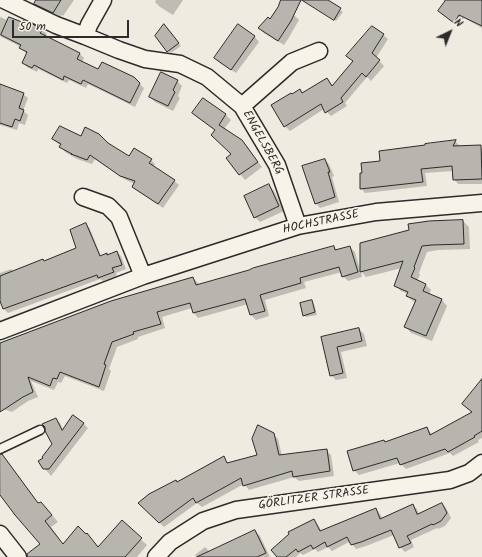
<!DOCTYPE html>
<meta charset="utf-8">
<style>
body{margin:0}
#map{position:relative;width:482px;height:557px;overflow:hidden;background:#efebe0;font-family:Kalam,sans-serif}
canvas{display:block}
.north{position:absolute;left:430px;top:12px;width:40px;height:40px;-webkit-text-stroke:3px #f7f3e8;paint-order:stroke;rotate:43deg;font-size:11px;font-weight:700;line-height:16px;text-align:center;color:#2b2b2b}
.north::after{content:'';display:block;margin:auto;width:14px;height:18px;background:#2b2b2b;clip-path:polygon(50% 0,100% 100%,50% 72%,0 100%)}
.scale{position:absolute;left:12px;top:20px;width:117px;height:18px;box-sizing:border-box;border:2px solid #2b2b2b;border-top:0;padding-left:5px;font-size:12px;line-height:14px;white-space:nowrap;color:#2b2b2b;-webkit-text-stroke:3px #f7f3e8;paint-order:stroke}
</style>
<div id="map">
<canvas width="482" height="557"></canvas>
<div class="north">N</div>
<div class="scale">50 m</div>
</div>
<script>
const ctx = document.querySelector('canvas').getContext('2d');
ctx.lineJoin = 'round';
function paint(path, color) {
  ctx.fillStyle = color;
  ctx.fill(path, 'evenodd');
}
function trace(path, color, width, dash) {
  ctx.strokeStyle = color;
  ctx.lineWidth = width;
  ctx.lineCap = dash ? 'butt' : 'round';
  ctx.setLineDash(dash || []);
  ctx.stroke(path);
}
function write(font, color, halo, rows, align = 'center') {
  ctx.font = font + ' Kalam,sans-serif';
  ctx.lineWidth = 3.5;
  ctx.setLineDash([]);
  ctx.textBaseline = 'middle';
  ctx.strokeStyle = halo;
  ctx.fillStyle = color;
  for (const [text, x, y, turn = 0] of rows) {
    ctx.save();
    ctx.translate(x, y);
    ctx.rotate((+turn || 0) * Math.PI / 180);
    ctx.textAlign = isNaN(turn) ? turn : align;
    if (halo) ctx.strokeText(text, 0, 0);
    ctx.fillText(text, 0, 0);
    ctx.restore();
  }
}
const shadow = new Path2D(`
 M37,0H74L63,16L61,15L59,18L41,9L35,4Z
 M156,0H183L173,15L160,7L155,2Z
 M303,0H325L343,12L336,21Z
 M443,0H482V28L464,18L459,26L443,15L439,11L446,2Z
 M281,5L294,15L299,20L288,39L284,45L264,33L259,28L270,20Z
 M0,17L9,21L23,23L24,21L42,30L47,34L45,37L79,53L84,58L82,62L99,71L133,78L144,88L135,107L88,84L86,88L69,80L67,83L38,69L37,72L27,67L23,62L27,54L21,48V47L0,36Z
 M238,26L255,37L259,42L236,73L220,63L215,58Z
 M166,28L181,46L171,53L168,51Z
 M383,35L388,39L376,58L384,66L371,81L367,77L345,103L347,106L331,116L324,109L290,131L285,126L292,95L299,90L303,94L327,79L333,86Z
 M177,81L182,86L178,96L180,98L173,111L155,102L150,97Z
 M0,85L23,94L28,98L23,111L28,115L25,125L19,123L17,130L0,125Z
 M203,99L226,115L231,120L224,129L246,146L262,167L245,180L227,158L232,154L215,130L198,118L193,113Z
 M81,138L108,143L129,158L151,160L155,164L153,167L174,181L179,185L163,208L138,191L133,187L135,184L126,180L95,159L92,164L77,159L65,152L61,147L62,145L58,144L54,139Z
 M455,141L460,146H480L482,148V184H458L454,179L453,171L425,173L427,186L365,193L361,188L381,162Z
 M325,160L329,164L334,176L332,177L339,202L320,208L316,203Z
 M269,185L274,191L284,211L260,222L255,217Z
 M463,221L469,227L470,249L438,250L427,252L419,273L420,275L417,281L426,285L431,290L429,295L442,300L447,306L432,341L411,333L406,327L416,303L413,301L407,296L408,294L401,291L395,285L402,268L366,277L361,271L362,277L348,281L343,276L342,272L304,282L306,288L265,300L269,316L256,320L251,315L248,304L198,318L194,313L192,308L162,317L165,328L138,337V339L117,347L109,369L111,371L104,391L65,376L61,383L58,382L54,390L31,381L38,397L28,401L12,412L0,408V344L193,278L198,283L199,286L334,247L337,250L350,247L355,252L360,270Z
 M86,224L90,229L101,256L106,254L108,256L117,252L121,256L126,269L116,273L117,276L103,281L100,279L8,313L4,309L0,298V273L11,269L13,271L44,262L78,249Z
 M311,301L314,304L317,315L306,317L304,315Z
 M359,329L364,334L367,346L341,352L347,378L336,380L331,375L322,338Z
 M482,381V438L478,440L479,442L453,456L450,453L406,469L400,463L359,475L354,470L386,443L427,428L431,433L432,435L473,412L463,404Z
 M55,419L60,423L63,430L83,423L88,428L51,476L39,462L44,458L53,444Z
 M273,434L278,439L282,456L326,450L331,455L334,476L299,481L294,477L249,490L244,484L202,507L197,503L164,527L139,503L176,481L178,483L224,458L229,464L259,456Z
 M0,451L1,453V454L8,462L39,504L47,509L58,522L51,527L64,545L93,541L99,548L122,522L147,545L137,557H48L53,553L0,493Z
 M442,504L446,508L451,518L445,526L438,529L437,528L411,540L414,547L405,552L400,547L394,535L366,546L356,549L352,544L351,541L332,551L328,547L318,552L315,549L303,555L300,553L296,557H278L314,520L318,525L322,532L376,509L380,514L383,519L412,505L417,509L419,514Z
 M255,531L260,536L270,557H197L195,555L205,547L210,552Z`);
const building = new Path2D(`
 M36,0H61L53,13L34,4Z
 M281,0H301L291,21L278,41L258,28L268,17L270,19L278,7Z
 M302,0H328L341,8L334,20Z
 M446,0H482V26L459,15L454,23L438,11Z
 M9,17L22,22L24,20L43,29L40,33L80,53L77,59L98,69L102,62L134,77L140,83L130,103L83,80L81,84L64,76L63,80L34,65L32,68L22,63L27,52L19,48L21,45L1,35Z
 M164,24L179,43L167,52L155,36Z
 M238,24L255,36L231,70L214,58Z
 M372,26L384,34L372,53L380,60L366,77L362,73L341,98L343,102L325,113L321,104L284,127L271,105L291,93L292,94L300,89L302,93L327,78L332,86L353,61L346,56Z
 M161,72L178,80L173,90L175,92L168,106L149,97Z
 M0,84L24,93L19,108L24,110L20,121L15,119L12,127L0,123Z
 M203,98L226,114L219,125L242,140L258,162L239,175L226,158L231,154L211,135L215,130L192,113Z
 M60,126L81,136L85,127L99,134L108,143L129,156L134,148L152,159L149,163L175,180L158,204L132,187L135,181L120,176L90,155L87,160L71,154H72L59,147L61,144L52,139Z
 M456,140L453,146L481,145L482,179L453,180L452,166L421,169L423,182L360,189V173H362L361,163L380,161L379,151L425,145V144Z
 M325,159L330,172H328L335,197L315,204L302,166Z
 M269,184L279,206L254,218L244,196Z
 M463,220L464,244L432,245L422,246L414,267L415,268L411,277L426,284L423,291L442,299L426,336L404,327L416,300L406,296L408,292L394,286L403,261L360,272V243L409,230L408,224L429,221Z
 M86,223L100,256L107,253V255L117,251L122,265L112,268L114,272L98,278L97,275L3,309L0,301V276L43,259L44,261L76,248L70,230Z
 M334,246L335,250L350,246L358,272L342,277L339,267L300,278L301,283L260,295L265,311L250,315L245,299L193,313L190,303L157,312L161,324L133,332L134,334L112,342L104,364L106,365L99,387L60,372L57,379L53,378L50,386L28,377L33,392L23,397L0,412V343L111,301L193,277L196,285L249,270L253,268Z
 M312,300L315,312L303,316L300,303Z
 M359,328L362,341L337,347L343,373L330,376L321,337Z
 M482,379V431L474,436L475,437L448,452L445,449L400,465L397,458L353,471L347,451L384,440L385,442L427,427L430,435L472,412L462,404Z
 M73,415L84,423L49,469H43L38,461L43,458L42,457L52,444L45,431V427L42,424L56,418L62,430Z
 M258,425L274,433L279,455L327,449L330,471L293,477L292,471L243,486L241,478L196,503L193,498L159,523L138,503L149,494L176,480L177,482L224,456L227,463L257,455L252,439Z
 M0,454H2L38,503L41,502L52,515L45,521L63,544L78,526L86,534L87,533L98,547L122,520L142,538L125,557H27V554L40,544L15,515L0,495Z
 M442,503L447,513L441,521L433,525L432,524L407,536L411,543L399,548L391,530L361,542L351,545L347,537L327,547L325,542L313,549L311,545L298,552L296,549L286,557H277L271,550L289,534L288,532L314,519L320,531L376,508L380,519L413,504L417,514Z
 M255,530L266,553L257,557H197Z`);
const lane = new Path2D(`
 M0,449L40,430`);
const street = new Path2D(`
 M4,0L56,25L85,36
 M103,0L89,25L85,36L119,50L145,59L180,64L207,77L242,106L277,165L298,226
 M242,106L292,62L319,51
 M83,197L108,206L119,217L143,276
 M0,331L143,276L298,226L376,212L482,203
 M0,534L18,557
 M156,557L170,542L203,521L236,510L450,480L469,473L482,463`);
const streetNames = [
 ["ENGELSBERG",262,143,61],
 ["HOCHSTRASSE",321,223,-12],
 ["GÖRLITZER STRASSE",314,499,-8]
];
paint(shadow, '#0003');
paint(building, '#b8b5ae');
trace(building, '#2b2b2b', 1);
trace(lane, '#2b2b2b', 11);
trace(street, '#2b2b2b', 19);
trace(lane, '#f7f3e8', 8);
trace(street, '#f7f3e8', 16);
write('12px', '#2b2b2b', '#f7f3e8', streetNames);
</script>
